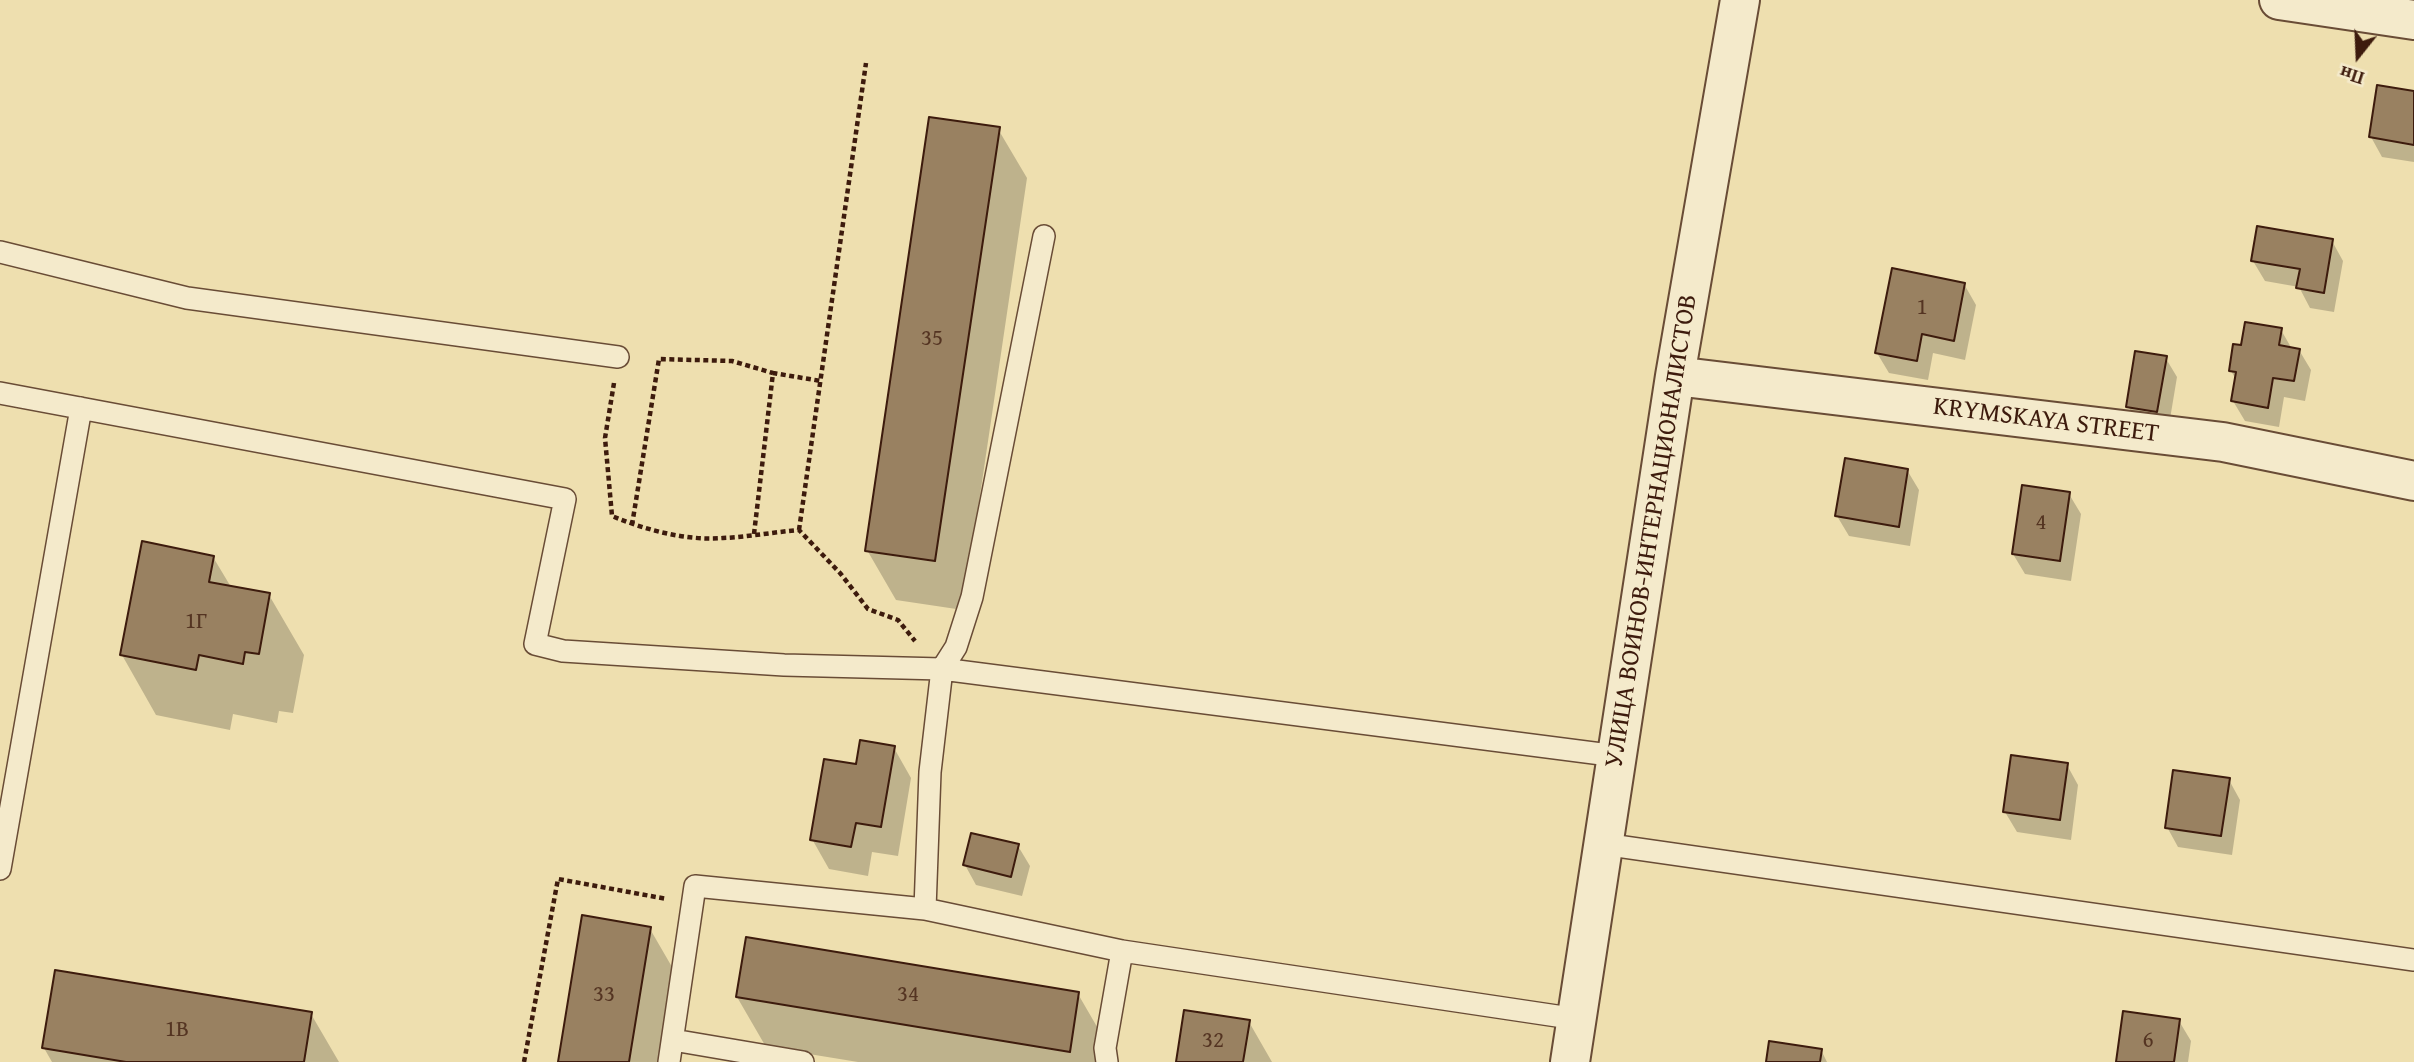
<!DOCTYPE html>
<meta charset="utf-8">
<style>
body{margin:0}
#map{position:relative;width:2414px;height:1062px;overflow:hidden;background:#eedfaf;font-family:"Gentium Book Plus",serif}
canvas{display:block}
.north{position:absolute;left:2323px;top:21px;width:70px;height:70px;-webkit-text-stroke:5px #f4eacb;paint-order:stroke;rotate:198deg;font-size:19px;font-weight:700;line-height:28px;text-align:center;color:#3d1b0d}
.north::after{content:'';display:block;margin:auto;width:24px;height:32px;background:#3d1b0d;clip-path:polygon(50% 0,100% 100%,50% 72%,0 100%)}
</style>
<div id="map">
<canvas width="2414" height="1062"></canvas>
<div class="north">Пн</div>
</div>
<script>
const ctx = document.querySelector('canvas').getContext('2d');
ctx.lineJoin = 'round';
function paint(path, color) {
  ctx.fillStyle = color;
  ctx.fill(path, 'evenodd');
}
function trace(path, color, width, dash) {
  ctx.strokeStyle = color;
  ctx.lineWidth = width;
  ctx.lineCap = dash ? 'butt' : 'round';
  ctx.setLineDash(dash || []);
  ctx.stroke(path);
}
function write(font, color, halo, rows, align = 'center') {
  ctx.font = font + ' "Gentium Book Plus",serif';
  ctx.lineWidth = 5;
  ctx.setLineDash([]);
  ctx.textBaseline = 'middle';
  ctx.strokeStyle = halo;
  ctx.fillStyle = color;
  for (const [text, x, y, turn = 0] of rows) {
    ctx.save();
    ctx.translate(x, y);
    ctx.rotate((+turn || 0) * Math.PI / 180);
    ctx.textAlign = isNaN(turn) ? turn : align;
    if (halo) ctx.strokeText(text, 0, 0);
    ctx.fillText(text, 0, 0);
    ctx.restore();
  }
}
const shadow = new Path2D(`
 M2414,93V162L2382,157L2371,137Z
 M998,129L1027,178L963,610L896,600L867,550Z
 M2332,241L2343,261L2334,312L2310,308L2299,287L2265,281L2253,261Z
 M1964,284L1976,305L1965,360L1933,353L1928,380L1889,373L1877,353Z
 M2281,330L2292,349L2299,350L2311,370L2305,401L2284,397L2279,427L2245,421L2233,401L2237,381L2231,371L2243,347Z
 M2165,357L2177,377L2168,431L2139,426L2128,406Z
 M1907,470L1919,490L1910,546L1849,536L1837,516Z
 M2069,494L2081,514L2071,581L2025,574L2013,554Z
 M213,557L231,587L269,595L304,655L293,713L279,711L277,723L233,714L230,730L156,715L122,655Z
 M894,748L911,778L898,856L872,852L868,876L829,869L812,839L858,766Z
 M2067,765L2078,785L2071,840L2017,832L2005,812Z
 M2229,780L2240,800L2232,855L2178,847L2167,827Z
 M1018,846L1030,866L1022,896L976,885L965,865Z
 M650,929L679,979L665,1062H559Z
 M1078,994L1107,1044L1104,1062H858L766,1047L737,997Z
 M311,1014L339,1062H52L44,1048Z
 M2179,1021L2191,1041L2188,1062H2118Z
 M1249,1022L1272,1062H1177Z
 M1821,1050L1827,1062H1768Z`);
const building = new Path2D(`
 M2377,85L2414,91V145L2369,137Z
 M929,117L1000,127L935,561L865,551Z
 M2257,226L2333,239L2324,293L2296,288L2300,269L2251,261Z
 M1892,268L1965,283L1954,341L1922,334L1917,361L1875,353Z
 M2245,322L2282,328L2279,345L2300,349L2294,381L2273,378L2268,408L2231,401L2236,372L2229,371L2233,344L2241,345Z
 M2135,351L2167,356L2157,412L2126,407Z
 M1845,458L1908,469L1899,527L1835,516Z
 M2022,485L2070,492L2060,561L2012,554Z
 M142,541L214,556L209,582L270,593L259,654L245,652L243,664L199,655L196,670L120,655Z
 M860,740L895,746L881,827L856,823L851,847L810,840L824,759L856,764Z
 M2011,755L2068,763L2060,820L2003,812Z
 M2173,770L2230,778L2221,836L2165,828Z
 M971,833L1019,844L1011,877L963,865Z
 M582,915L651,927L629,1062H558Z
 M746,937L1079,992L1070,1052L736,997Z
 M55,970L312,1012L304,1062H126L42,1048Z
 M1184,1010L1250,1020L1243,1062H1176Z
 M2123,1011L2180,1019L2174,1062H2116Z
 M1769,1041L1822,1049L1820,1062H1766Z`);
const path = new Path2D(`
 M614,383L605,438L612,516C646,530 686,541 723,538C748,537 774,532 799,530L840,573L868,609L898,620L915,641
 M632,525L659,359L732,361L773,373
 M799,530L866,63
 M754,534L773,373L821,381
 M524,1062L558,879L667,899`);
const lane = new Path2D(`
 M0,252L187,298L618,357
 M0,393L565,499L535,644L563,651L784,665L942,669L1617,756
 M1603,844L2414,960
 M0,869L81,408
 M925,909L930,772L942,669L956,647L972,597L1044,236
 M673,1040L803,1062
 M669,1062L695,886L925,909L1122,951L1577,1019
 M1107,1062L1105,1048L1122,951`);
const street = new Path2D(`
 M2279,0L2414,20
 M1675,376L2223,442L2414,481
 M1570,1062L1675,376L1740,0`);
const numberNames = [
 ["1",1922,308],
 ["35",932,339],
 ["4",2041,523],
 ["1Г",196,622],
 ["33",604,995],
 ["34",908,995],
 ["1В",177,1030],
 ["32",1213,1041],
 ["6",2148,1041]
];
const streetNames = [
 ["KRYMSKAYA STREET",2046,421,7],
 ["УЛИЦА ВОИНОВ-ИНТЕРНАЦИОНАЛИСТОВ",1652,531,-81]
];
paint(shadow, '#0003');
paint(building, '#998161');
trace(building, '#3d1b0d', 2);
trace(lane, '#694c36', 24);
trace(street, '#694c36', 42);
trace(path, '#3d1b0d', 4.5, [5, 3.5]);
trace(lane, '#f4eacb', 21);
trace(street, '#f4eacb', 38);
write('23px', '#543422', null, numberNames);
write('26px', '#3d1b0d', '#f4eacb', streetNames);
</script>
